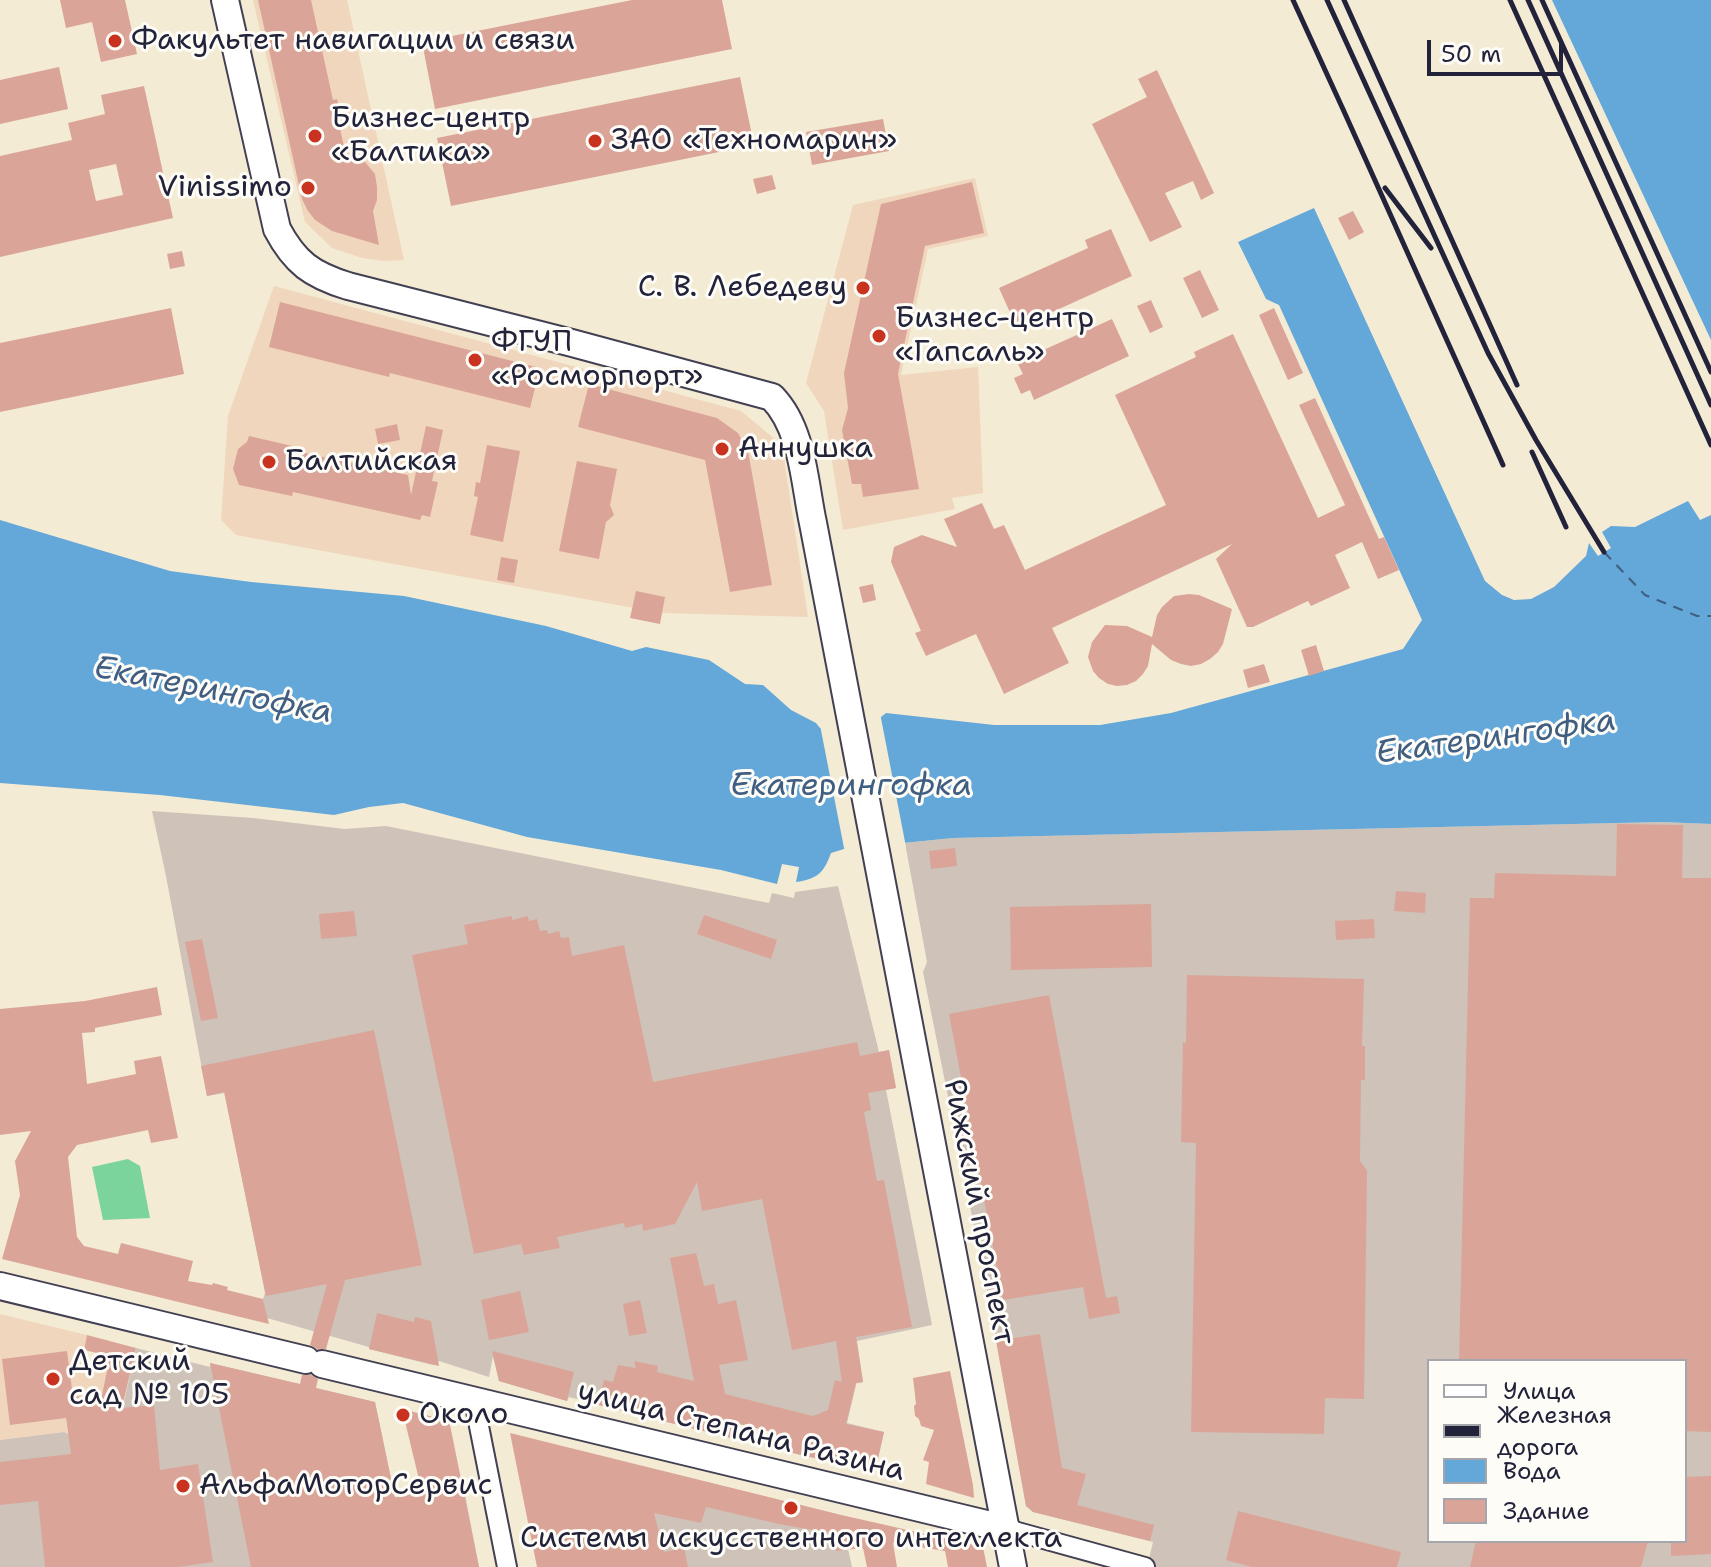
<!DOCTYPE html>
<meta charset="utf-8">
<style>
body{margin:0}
#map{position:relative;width:1711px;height:1567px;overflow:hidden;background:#f4ebd4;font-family:"Shantell Sans",sans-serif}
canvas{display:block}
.legend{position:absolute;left:1427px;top:1359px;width:260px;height:184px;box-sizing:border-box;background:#fdfcf7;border:2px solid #a5a5ac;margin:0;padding:10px 14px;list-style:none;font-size:24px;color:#22223b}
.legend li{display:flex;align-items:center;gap:16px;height:40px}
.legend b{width:40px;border:2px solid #a5a5ac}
.scale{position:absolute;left:1427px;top:40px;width:136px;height:36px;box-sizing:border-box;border:4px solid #22223b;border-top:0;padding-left:10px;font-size:24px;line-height:28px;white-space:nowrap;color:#22223b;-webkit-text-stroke:6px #fdfcf7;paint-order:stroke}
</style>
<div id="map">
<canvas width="1711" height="1567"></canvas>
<ul class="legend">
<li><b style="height:10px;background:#fff"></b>Улица</li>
<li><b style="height:10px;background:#22223b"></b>Железная дорога</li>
<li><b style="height:22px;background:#64a7d9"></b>Вода</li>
<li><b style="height:22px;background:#daa598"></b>Здание</li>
</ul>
<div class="scale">50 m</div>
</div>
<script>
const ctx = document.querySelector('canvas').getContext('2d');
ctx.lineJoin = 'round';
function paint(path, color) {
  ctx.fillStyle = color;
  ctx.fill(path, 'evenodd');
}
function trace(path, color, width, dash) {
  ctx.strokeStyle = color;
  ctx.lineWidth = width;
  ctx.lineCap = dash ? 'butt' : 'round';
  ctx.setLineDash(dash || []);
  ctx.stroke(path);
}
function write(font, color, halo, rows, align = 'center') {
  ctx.font = font + ' "Shantell Sans",sans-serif';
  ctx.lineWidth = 6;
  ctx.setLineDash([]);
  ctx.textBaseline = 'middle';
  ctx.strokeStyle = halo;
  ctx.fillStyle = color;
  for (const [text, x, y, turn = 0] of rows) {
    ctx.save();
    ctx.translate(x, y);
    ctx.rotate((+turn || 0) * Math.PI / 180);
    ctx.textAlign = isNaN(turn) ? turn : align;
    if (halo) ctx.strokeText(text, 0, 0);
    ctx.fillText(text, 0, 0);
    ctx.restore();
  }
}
const built = new Path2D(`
 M253,0H347L404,260L384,261L362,258L332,248L305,222Z
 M975,178L988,236L928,249L901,375L978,367L983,493L952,498L955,509L843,530L824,411L806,383L853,205Z
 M274,286L741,411L782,445L808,617L661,613L236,535L221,520L228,416Z
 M0,1314L87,1335L82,1360L108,1366L103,1392L99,1395L63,1400L68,1434L64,1432L0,1440Z`);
const industrial = new Path2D(`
 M152,811L253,818L345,829L386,826L769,903L772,893L794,898L795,892L838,886L879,1052L889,1050L896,1088L886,1090L932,1325L857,1341L863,1382L854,1384L856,1385L847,1423L884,1432L875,1472L771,1448L773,1436L768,1434V1431L732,1422L735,1439L569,1397L567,1401L499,1381L493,1356L489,1377L439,1361L436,1365H433L369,1349V1347L267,1318L263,1299L265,1293L225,1093L207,1096L166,876Z
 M1662,822L1711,824V1567H1147L1153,1542L1033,1512L1026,1506L992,1316L923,972L927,962L905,843L953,838ZM1429,1361H1685V1541H1429Z
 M136,1348L210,1367V1363L375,1402L395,1497L463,1484L479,1567H0V1440L64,1432L68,1434L122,1411Z
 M649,1468L837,1514L836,1550L848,1549L852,1567H537Z`);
const green = new Path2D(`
 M128,1159L140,1166L150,1218L103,1220L92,1167Z`);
const water = new Path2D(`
 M1552,0H1711V340Z
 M1314,208L1485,581L1502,595L1514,600L1531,599L1554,587L1586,556L1589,543L1598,556L1611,548L1602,532L1611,526L1635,527L1688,501L1700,520L1711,515V824L1662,822L953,838L844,849L831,853C824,873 817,879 796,882L799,867L782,864L777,884L721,870L527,837L403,803L369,807L334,815L160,795L0,783V520L170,571L251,582L404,596L546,626L632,651L646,647L709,660L745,684L763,685L791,710L816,723L820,728L881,717L886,713L994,725H1100L1171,713L1403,649L1422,620L1279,305L1266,299L1238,242Z`);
const pier = new Path2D(`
 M880,713L906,847L845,853L819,720L822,723Z`);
const ferry = new Path2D(`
 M1604,552L1645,595L1697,616H1711`);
const building = new Path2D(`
 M60,0H125L137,54L101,62L92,22L66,28Z
 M258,0H311L333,100L337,99L341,115L337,116L347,159L360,156L375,174L377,187V200L373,211L379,245L332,231L315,220L308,211L302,199Z
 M632,0H722L732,49L435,109L422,42Z
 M59,67L68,109L0,124V80Z
 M1157,70L1214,193L1201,200L1193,181L1165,193L1182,227L1150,242L1092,124L1147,97L1138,79Z
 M740,77L754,145L451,206L437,138Z
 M144,86L173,218L0,257V156L72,140L68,123L105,114L101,95ZM116,164L123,195L96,201L89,170Z
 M883,119L889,151L812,165L806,132Z
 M772,175L776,189L757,194L753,179Z
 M972,182L984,233L925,246L898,374L919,489L863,497L861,484H852L842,430L848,408L844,373L881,204Z
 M1353,211L1364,232L1349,240L1338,218Z
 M1111,229L1132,276L1017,328L999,288L1088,248L1085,240Z
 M182,251L185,266L170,269L167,254Z
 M1200,270L1219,310L1202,318L1183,278Z
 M1151,300L1163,327L1150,333L1137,306Z
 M280,302L540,368L530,408L390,373L389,377L269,347Z
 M171,308L184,374L0,412V343Z
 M1274,308L1303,373L1288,380L1259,315Z
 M1112,319L1129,356L1034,400L1030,390L1021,394L1014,378L1023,374L1017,362Z
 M1233,334L1318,518L1345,505L1299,405L1315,398L1379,539L1384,537L1399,570L1378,579L1362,542L1335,555L1350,588L1311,606L1308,601L1253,627H1247L1216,559L1232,544L1052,628L1069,663L1004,694L976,634L926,656L915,633L921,631L891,562L894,547L922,535L957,547L944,519L982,503L994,529L1004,525L1025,570L1166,505L1115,395L1196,357L1194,352Z
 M589,384L717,418L738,433L748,451L772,585L730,592L705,460L578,427Z
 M397,424L400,440L378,444L375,429Z
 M426,426L443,430L432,481L438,482L430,517L422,515L420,520L293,492L292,496L239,485L233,469L238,449L247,442L249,436L301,448L300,452L408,475L411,495Z
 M487,445L520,451L503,542L470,535L478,497L474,496L476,482L480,483Z
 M577,461L617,469L610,505L614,515L606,522L599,559L559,551Z
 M501,557L518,560L514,583L497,580Z
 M873,584L876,600L863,603L859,587Z
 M636,591L665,597L660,624L630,618Z
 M1189,594L1199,595L1232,609L1223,644L1218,652L1210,659L1201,664L1191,666L1181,664L1171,660L1152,644L1148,666L1143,674L1136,681L1127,685L1117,686L1108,684L1099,678L1093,671L1088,657L1092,642L1105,625L1127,626L1152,637L1157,615L1162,607L1174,596Z
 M1316,645L1324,671L1309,676L1301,650Z
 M1264,664L1270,682L1248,688L1243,670Z
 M1617,824L1683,825L1682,878H1711V1432L1685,1431V1361H1459L1470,898H1494L1495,873L1616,876Z
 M955,848L957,866L931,869L929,851Z
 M1396,891L1426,893L1425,913L1394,911Z
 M1151,904L1152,967L1011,970L1010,907Z
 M354,911L357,936L321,939L319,914Z
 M704,915L777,940L771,959L697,934Z
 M512,916V920L528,916L529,921L537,919L540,931L547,930L548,934L559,931L561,938L569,937L572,956L624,945L653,1082L857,1042L860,1056L889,1050L896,1088L868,1093L871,1110L864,1112L877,1181L884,1180L912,1327L856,1337L863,1382L856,1383L846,1424L884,1432L875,1472L771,1448L774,1436L768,1434V1431L731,1422L735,1439L598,1405L604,1380L613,1382L618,1365L636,1368L634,1361L658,1366L657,1372L694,1381L670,1258L696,1253L704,1286L714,1284L718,1304L736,1300L748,1360L719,1365L725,1394L813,1416L828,1410L835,1380L842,1382L836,1341L792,1350L762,1199L702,1211L697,1182L675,1224L643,1231L642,1224L625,1228L624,1223L557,1237L560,1248L524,1255L521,1244L474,1254L412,955L468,944L464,925Z
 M1374,919L1375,938L1336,940L1335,921Z
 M202,939L218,1018L201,1021L185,942Z
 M1187,975L1364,979L1362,1046H1365V1080H1361L1360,1161L1367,1171L1364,1399L1325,1398L1324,1434L1191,1432L1196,1143L1181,1142L1183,1042L1186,1043Z
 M157,987L162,1015L95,1028V1032L82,1033L87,1084L136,1074L134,1061L161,1056L178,1138L151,1143L148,1130L77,1145L68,1157L77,1237L84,1246L118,1254L121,1243L193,1261L188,1281L212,1285L213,1283L228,1287L227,1290L263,1299L269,1324L2,1259L20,1195L15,1161L31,1131L0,1135V1009L85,1001Z
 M1049,995L1106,1298L1117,1296L1120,1313L1089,1319L1083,1287L1003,1300L949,1014Z
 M374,1030L422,1265L345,1280L326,1349H317L310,1345L327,1284L266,1296L224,1092L207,1096L201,1066Z
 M520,1291L529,1332L489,1340L481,1300Z
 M640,1300L647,1333L629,1336L623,1304Z
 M377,1313L414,1322L415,1317L431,1321L439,1366L369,1349Z
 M1040,1334L1062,1468L1086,1474L1077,1505L1154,1525L1150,1541L1033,1512L1026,1506L996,1341Z
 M87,1335L136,1348L122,1408L154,1405L160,1470L198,1464L213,1562L178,1567H45L38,1501L0,1505V1462L71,1454L66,1418L10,1425L2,1359L67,1351L73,1397L102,1395L110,1356L84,1350Z
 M492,1351L574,1372L567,1401L499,1381Z
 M210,1363L300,1384L302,1375H311L318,1379L316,1388L375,1402L395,1498L422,1492L402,1409L445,1420L450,1425L479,1567H251Z
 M950,1371L973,1485L974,1498L926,1484L929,1462L923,1460L934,1430L921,1426L919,1419L915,1416L914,1406L916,1404L913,1378Z
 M510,1433L837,1514L983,1547L987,1567H948L945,1551L893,1543L897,1567H867L863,1548L836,1551V1534L779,1524L706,1507L701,1523L654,1513L664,1552L684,1548L688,1567H537Z
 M1711,1476V1554L1671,1556V1541H1685V1477Z
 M1238,1511L1401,1552L1397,1567H1252L1226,1560Z
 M1476,1541H1648L1641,1567H1470Z`);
const street = new Path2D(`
 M474,1401L507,1567
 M1007,1529L1145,1567`);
const secondary = new Path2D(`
 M225,0L277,229C295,263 312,275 348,286L572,343L772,397C803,429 804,481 813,523L1013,1567
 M0,1286L306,1360
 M322,1364L1007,1529`);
const rail = new Path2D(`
 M1293,0L1347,118
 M1327,0L1488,353L1536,440L1604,552
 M1344,0L1517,385
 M1510,0L1711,445
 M1528,0L1711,405
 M1542,0L1711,372
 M1342,107L1503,465
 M1385,188L1431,248
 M1532,452L1566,527`);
const markers = [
 [115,41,8,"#c8321e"],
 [315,136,8,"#c8321e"],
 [595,141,8,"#c8321e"],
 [308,188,8,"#c8321e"],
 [863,288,8,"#c8321e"],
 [879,336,8,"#c8321e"],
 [475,360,8,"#c8321e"],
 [722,449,8,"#c8321e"],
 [269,462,8,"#c8321e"],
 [53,1379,8,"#c8321e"],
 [403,1415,8,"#c8321e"],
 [183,1486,8,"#c8321e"],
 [791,1508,8,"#c8321e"]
];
const poiNames = [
 ["Факультет навигации и связи",131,41],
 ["Бизнес-центр",331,119],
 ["«Балтика»",331,153],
 ["ЗАО «Техномарин»",611,141],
 ["Vinissimo",292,188,"right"],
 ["С. В. Лебедеву",847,288,"right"],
 ["Бизнес-центр",895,319],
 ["«Гапсаль»",895,353],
 ["ФГУП",491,343],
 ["«Росморпорт»",491,377],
 ["Аннушка",738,449],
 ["Балтийская",285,462],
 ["Детский",69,1362],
 ["сад № 105",69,1396],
 ["Около",419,1415],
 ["АльфаМоторСервис",199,1486],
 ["Системы искусственного интеллекта",791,1539,"center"]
];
const streetNames = [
 ["Рижский проспект",978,1212,79],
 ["улица Степана Разина",741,1432,14]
];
const waterNames = [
 ["Екатерингофка",213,691,11],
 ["Екатерингофка",1496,738,-8],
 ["Екатерингофка",851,787]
];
paint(built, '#f0d6bc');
paint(industrial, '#cec2b9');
paint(green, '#7bd49b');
paint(water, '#64a7d9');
paint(pier, '#f4ebd4');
trace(ferry, '#405e82', 2, [10, 8]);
paint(building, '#daa598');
trace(street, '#424052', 22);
trace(secondary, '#424052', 30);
trace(street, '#fff', 18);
trace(secondary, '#fff', 26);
trace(rail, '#22223b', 5);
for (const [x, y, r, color] of markers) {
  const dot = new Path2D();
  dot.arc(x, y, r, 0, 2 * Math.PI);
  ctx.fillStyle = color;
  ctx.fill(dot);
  trace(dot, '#fdfcf7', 3);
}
write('30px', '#22223b', '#fdfcf7', poiNames, 'left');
write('30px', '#22223b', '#fdfcf7', streetNames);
write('italic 32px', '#405e82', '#fdfcf7', waterNames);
</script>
